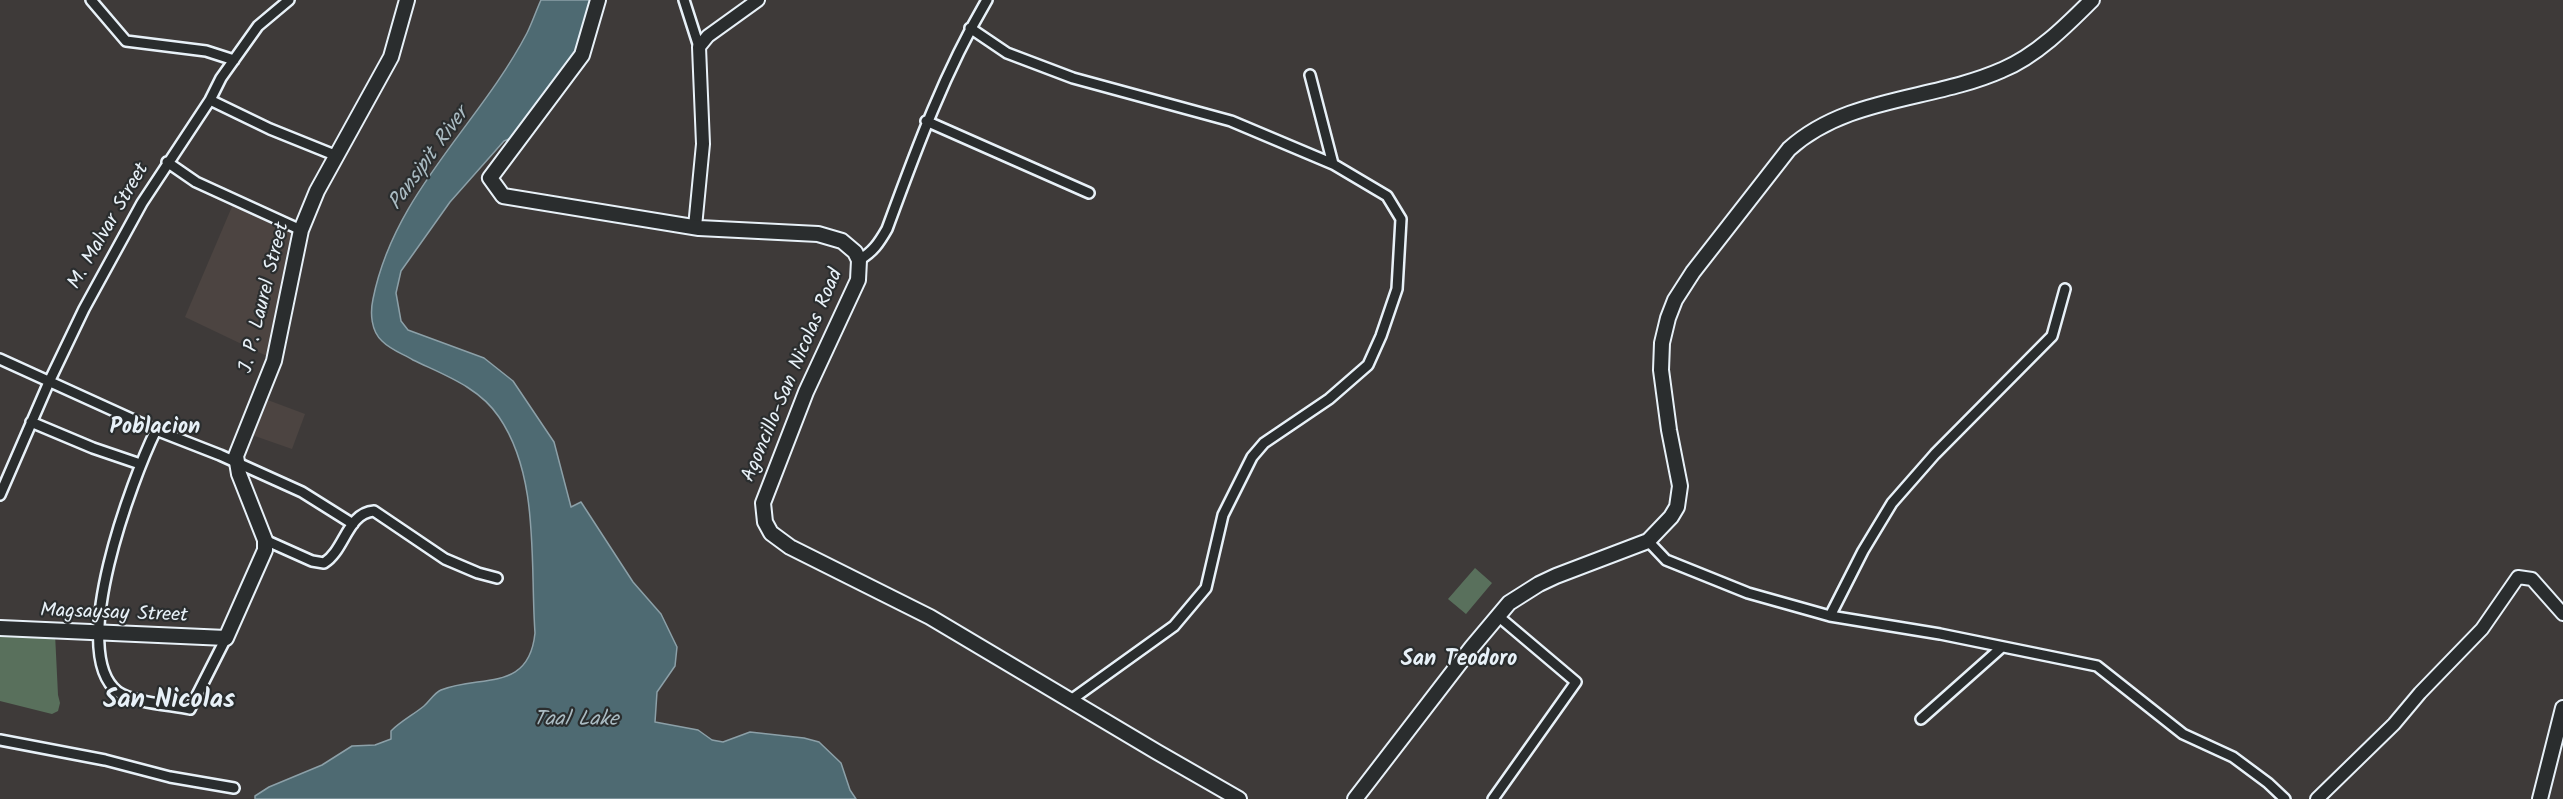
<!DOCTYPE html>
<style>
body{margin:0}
canvas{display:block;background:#3e3a39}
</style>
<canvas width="2563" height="799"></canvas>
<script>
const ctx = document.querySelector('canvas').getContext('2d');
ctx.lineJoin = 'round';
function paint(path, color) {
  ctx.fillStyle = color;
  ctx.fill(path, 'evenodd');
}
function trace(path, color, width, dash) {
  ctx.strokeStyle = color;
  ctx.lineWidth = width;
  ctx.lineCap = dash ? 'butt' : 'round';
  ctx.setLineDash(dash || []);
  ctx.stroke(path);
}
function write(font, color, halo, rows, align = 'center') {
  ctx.font = font + ' Kalam,sans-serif';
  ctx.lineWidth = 4.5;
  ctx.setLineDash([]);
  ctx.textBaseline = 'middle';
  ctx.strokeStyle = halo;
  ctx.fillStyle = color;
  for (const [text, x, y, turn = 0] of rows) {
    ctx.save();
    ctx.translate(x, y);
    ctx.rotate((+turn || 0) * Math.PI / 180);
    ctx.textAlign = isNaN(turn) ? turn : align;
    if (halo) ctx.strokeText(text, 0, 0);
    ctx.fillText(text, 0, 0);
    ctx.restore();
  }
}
const built = new Path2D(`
 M234,202L296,229L271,358L185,317Z
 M265,399L305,414L292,449L252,435Z`);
const green = new Path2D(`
 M1475,568L1492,583L1466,614L1448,599Z
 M0,631L55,634L58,695L60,703L58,711L52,714L0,701Z`);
const water = new Path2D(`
 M541,0H595L578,64L519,135L504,141L450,202L401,271L396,293L401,321L408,330L484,358L513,381L554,442L571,507L581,502L633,582L661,614L677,647L675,666L657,692L655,722L698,730L712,740L723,742L750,732L804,738L819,742L841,763L850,790L856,799H255V796L269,787L322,765L352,746L375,745L391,739V731C401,721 413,715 424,706C430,701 434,693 441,690C480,674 529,693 535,633C530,563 540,477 499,417C479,387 444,375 413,360C403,354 391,350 382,341C371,331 370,313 373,299C394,193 479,125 527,33C532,23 536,11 541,0Z`);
const minor = new Path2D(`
 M91,0L126,41L206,51L234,60
 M684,0L699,47
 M970,28L1007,53L1073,78L1231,121L1333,164L1387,196L1401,219L1397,289L1381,336L1368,365L1329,399L1264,443L1252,457L1223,515L1206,588L1174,626L1071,700
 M1310,75L1333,164
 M210,100L270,129L337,156
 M926,121L1089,193
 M167,162L196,182L301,230
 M859,260C873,252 879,243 887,229C916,150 944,73 987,0
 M0,359L156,430L220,455L302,492L353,524
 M31,422L93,448L140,464
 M156,430C133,477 66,653 118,692C134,703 171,705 190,709L226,638
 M0,495L49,382L84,309L142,203L210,100L221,78L258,26L289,0
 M265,540L312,561L324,563C345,550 347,513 374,511L445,559L478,573L497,578
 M1648,541L1666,560L1748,593L1830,616L1940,634L2097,666L2183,734L2233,757L2268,783L2285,799
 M1830,616L1863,551L1892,503L1935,454L2052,336L2065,289
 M1921,719L2002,647
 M0,740L105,760L170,777L234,788
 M1493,799L1576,682L1498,616`);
const tertiary = new Path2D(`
 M695,227L703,144L699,47L708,36L758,0
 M2317,799L2394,724L2420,693L2482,629L2518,577L2532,579L2563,614`);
const secondary = new Path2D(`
 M598,0L582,55L490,178L503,196L699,228L818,234L842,241L855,252L859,260L858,280L806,392L763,503L765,522L771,533L790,547L930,617L1157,752L1239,799
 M0,628L226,638L265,550V540L239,474L236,456L274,361L301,230L317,191L391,57L407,0
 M1355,799L1472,647L1509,603L1539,584L1556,576L1648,541L1671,517L1677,507L1680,486L1669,430L1661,370L1662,343L1668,318L1675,300L1693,272L1789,149C1848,96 1932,101 2002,70C2036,56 2066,26 2092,0
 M2540,799L2563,708`);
const streetNames = [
 ["M. Malvar Street",110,227,-60],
 ["J. P. Laurel Street",266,298,-76],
 ["Agoncillo-San Nicolas Road",794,376,-67],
 ["Magsaysay Street",114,615,2]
];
const waterNames = [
 ["Pansipit River",430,160,-54],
 ["Taal Lake",576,721]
];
const quarterNames = [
 ["Poblacion",155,429],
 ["San Teodoro",1459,661]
];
const districtNames = [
 ["San Nicolas",169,703]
];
paint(built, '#4c4441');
paint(green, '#59705c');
paint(water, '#4e6a72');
trace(water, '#8ca0a8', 1.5);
trace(minor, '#e8f1f8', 14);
trace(tertiary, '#e8f1f8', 16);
trace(secondary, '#e8f1f8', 18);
trace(minor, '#2a2d2e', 9);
trace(tertiary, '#2a2d2e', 12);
trace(secondary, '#2a2d2e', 14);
write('20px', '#e8f1f8', '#2a2d2e', streetNames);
write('italic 21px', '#aabbc2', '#2a2d2e', waterNames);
write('bold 22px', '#e8f1f8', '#2a2d2e', quarterNames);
write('bold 26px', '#e8f1f8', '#2a2d2e', districtNames);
</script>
